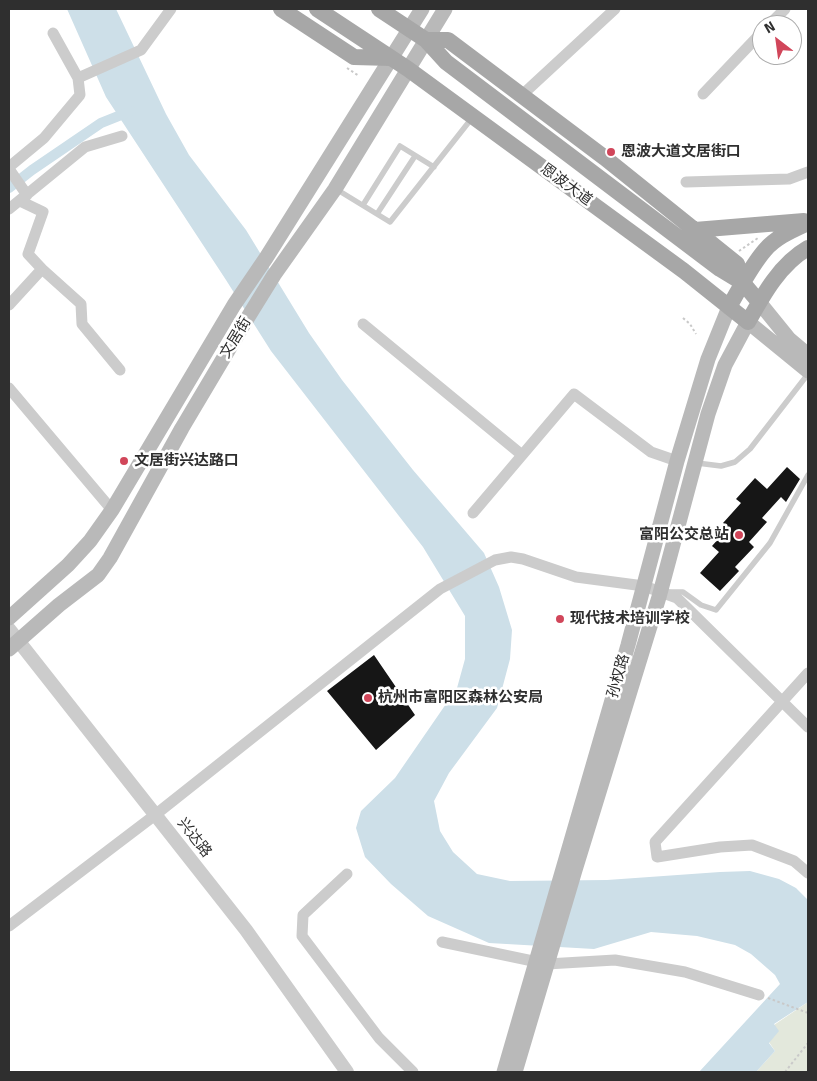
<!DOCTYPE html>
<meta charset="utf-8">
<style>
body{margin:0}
#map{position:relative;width:817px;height:1081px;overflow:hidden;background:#fff;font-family:Signika,sans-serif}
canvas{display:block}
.frame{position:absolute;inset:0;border:10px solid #2f2f2f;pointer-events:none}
.north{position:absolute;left:752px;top:15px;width:50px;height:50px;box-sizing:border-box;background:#fff;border:1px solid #acacac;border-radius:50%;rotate:330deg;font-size:14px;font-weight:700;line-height:20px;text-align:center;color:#2f2f2f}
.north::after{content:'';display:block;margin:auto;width:18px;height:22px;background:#d1465a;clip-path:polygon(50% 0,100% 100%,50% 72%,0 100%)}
</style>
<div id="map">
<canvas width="817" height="1081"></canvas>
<div class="frame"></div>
<div class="north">N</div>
</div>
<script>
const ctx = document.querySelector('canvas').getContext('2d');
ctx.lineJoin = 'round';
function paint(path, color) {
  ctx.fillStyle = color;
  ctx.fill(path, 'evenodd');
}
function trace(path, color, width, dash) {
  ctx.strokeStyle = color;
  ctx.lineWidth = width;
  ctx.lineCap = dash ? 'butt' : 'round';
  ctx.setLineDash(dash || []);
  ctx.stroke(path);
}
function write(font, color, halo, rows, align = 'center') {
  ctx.font = font + ' Signika,"Noto Sans SC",sans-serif';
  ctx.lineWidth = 5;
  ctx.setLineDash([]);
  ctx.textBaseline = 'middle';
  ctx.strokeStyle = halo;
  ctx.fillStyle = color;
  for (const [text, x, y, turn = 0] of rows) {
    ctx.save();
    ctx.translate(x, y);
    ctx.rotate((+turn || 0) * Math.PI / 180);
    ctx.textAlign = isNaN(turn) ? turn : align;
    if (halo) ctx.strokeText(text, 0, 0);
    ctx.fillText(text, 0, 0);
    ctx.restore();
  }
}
const green = new Path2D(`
 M808,1002V1072H756L775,1051L769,1042L774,1025Z`);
const water = new Path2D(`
 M67,9H116L166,114L189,155L246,230L309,333L342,380L413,470L484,553L499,587L512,630L510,659L497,708L449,773L434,801L440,831L453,852L477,874L510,881L607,880L720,872L750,871L779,879L796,888L808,900V1002L774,1024L779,1031L769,1043L775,1051L756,1072H699L780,984L775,975L751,954L735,945L697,936L651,932L594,949L489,943L428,916L391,884L365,857L356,828L361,811L395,778L457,688L465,659V616L423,547L271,351L226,280L106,97Z`);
const canal = new Path2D(`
 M9,188L32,170L101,123L131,111`);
const building = new Path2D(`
 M787,467L800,479L786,502L781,497L762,518L767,522L749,542L754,547L735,567L739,571L720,591L700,573L719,552L712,546L728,528L723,523L741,503L736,499L755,478L767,489Z
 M374,655L415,715L376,750L327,691Z`);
const path = new Path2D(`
 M347,68L359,76
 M739,251L758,238
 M683,318L690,324L696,334
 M768,998L808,1013
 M785,1072L808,1043`);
const service = new Path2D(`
 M336,189L390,222L472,118
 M363,205L400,146L434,167
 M377,214L415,156
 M697,463L721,466L735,462L750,449L808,374
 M670,592H683L701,605L716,610L770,543L808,475`);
const minor = new Path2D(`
 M769,25L785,9
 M78,78L141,50L171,9
 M703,94L762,32
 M522,95L615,9
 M9,167L44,138L80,95L78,78L53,33
 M9,169L27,195
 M686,182L789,179L808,172
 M20,201L43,212L28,254L42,269L81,304L82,324L120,370
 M9,209L85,147L122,136
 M9,305L42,269
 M363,324L522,455
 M9,388L112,510
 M473,513L574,394L651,452L677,461
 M808,673L655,842L657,857L720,847L752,845L794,861L808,873
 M347,874L303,915L302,936L379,1038L413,1072
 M9,926L155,815L440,589L495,560L511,557L523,559L576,577L644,586L677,598L808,727
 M442,942L547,964L615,960L685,972L759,995`);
const tertiary = new Path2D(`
 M9,629L246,930L347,1072`);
const secondary = new Path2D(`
 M759,302L789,339L808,355
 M9,618L68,565L90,541L112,510L234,305L266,258L422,9
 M9,649L59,605L98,575L110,558L182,428L245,322L274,275L335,189L445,9
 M504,1072L628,645L677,461L708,359L729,307
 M515,1072L575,870L659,597L708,414L725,365L748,322L808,371`);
const primary = new Path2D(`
 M281,9L354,57L391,58
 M317,9L408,69L684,271L748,322C763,295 780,264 808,248
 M379,9L426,40L446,62L720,269L743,283L759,302
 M426,40H448L605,158L737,264L743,283
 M695,230L804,221
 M729,307C740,288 751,266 765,250C776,237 793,230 808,223`);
const markers = [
 [611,152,5,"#d1465a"],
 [124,461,5,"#d1465a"],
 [739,535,5,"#d1465a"],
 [560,619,5,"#d1465a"],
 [368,698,5,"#d1465a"]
];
const poiNames = [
 ["恩波大道文居街口",621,152],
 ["文居街兴达路口",134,461],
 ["富阳公交总站",729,535,"right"],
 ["现代技术培训学校",570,619],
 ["杭州市富阳区森林公安局",378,698]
];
const streetNames = [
 ["恩波大道",566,185,36],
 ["文居街",236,338,-59],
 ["孙权路",619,676,-74],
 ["兴达路",194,838,52]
];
paint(green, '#e3e8dc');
paint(water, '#cddfe8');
trace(canal, '#cddfe8', 10);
paint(building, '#161616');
trace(path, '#c9c9c9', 2, [2.5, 2.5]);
trace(service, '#ccc', 5.5);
trace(minor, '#ccc', 11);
trace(tertiary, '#ccc', 14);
trace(secondary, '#b9b9b9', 15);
trace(primary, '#a7a7a7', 16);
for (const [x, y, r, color] of markers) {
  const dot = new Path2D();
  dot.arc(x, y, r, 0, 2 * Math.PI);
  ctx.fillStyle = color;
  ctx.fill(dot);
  trace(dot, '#fff', 2);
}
write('bold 15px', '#2f2f2f', '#fff', poiNames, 'left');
write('15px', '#2f2f2f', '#fff', streetNames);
</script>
